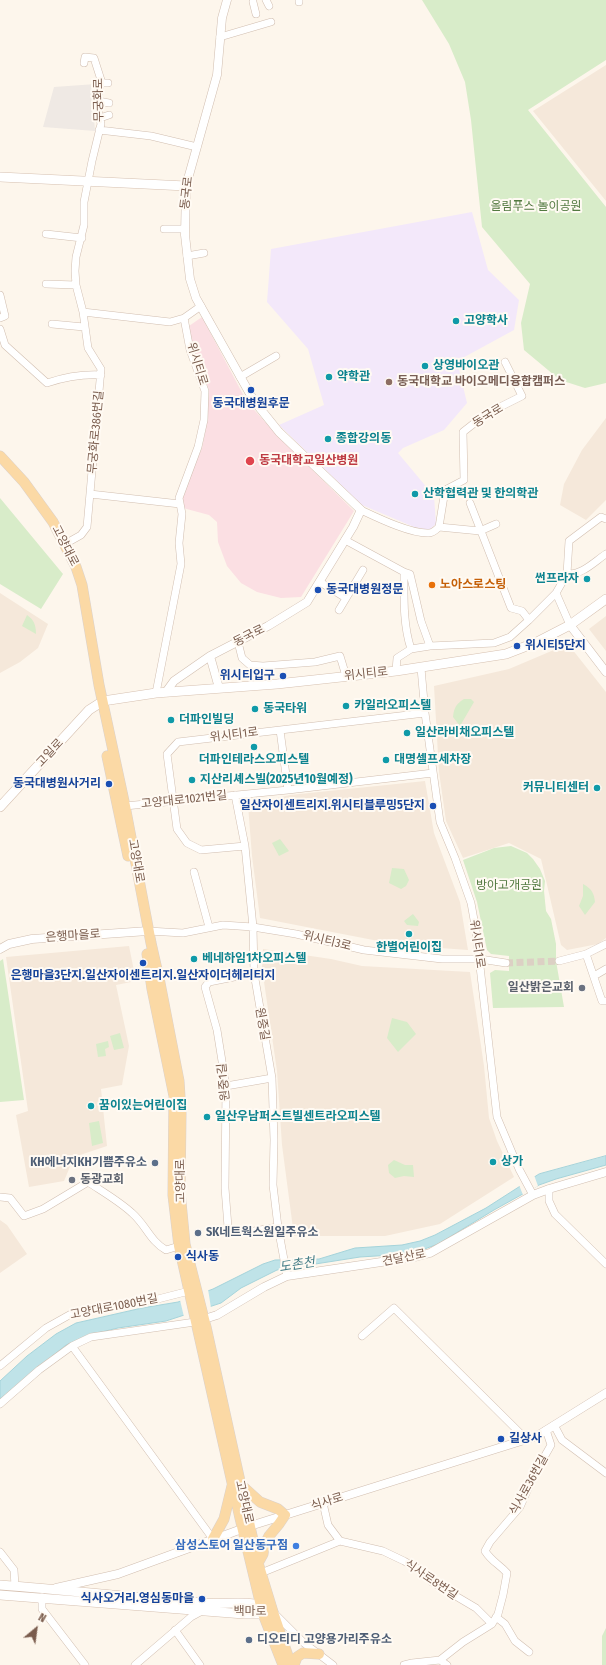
<!DOCTYPE html>
<meta charset="utf-8">
<style>
body{margin:0}
#map{position:relative;width:606px;height:1665px;overflow:hidden;background:#fdf6ec;font-family:"Fira Sans Condensed",sans-serif}
canvas{display:block}
.north{position:absolute;left:16px;top:1609px;width:40px;height:40px;-webkit-text-stroke:3px #fffaf3;paint-order:stroke;rotate:29deg;font-size:11px;font-weight:700;line-height:16px;text-align:center;color:#7a5c4d}
.north::after{content:'';display:block;margin:auto;width:14px;height:18px;background:#7a5c4d;clip-path:polygon(50% 0,100% 100%,50% 72%,0 100%)}
</style>
<div id="map">
<canvas width="606" height="1665"></canvas>
<div class="north">N</div>
</div>
<script>
const ctx = document.querySelector('canvas').getContext('2d');
ctx.lineJoin = 'round';
function paint(path, color) {
  ctx.fillStyle = color;
  ctx.fill(path, 'evenodd');
}
function trace(path, color, width, dash) {
  ctx.strokeStyle = color;
  ctx.lineWidth = width;
  ctx.lineCap = dash ? 'butt' : 'round';
  ctx.setLineDash(dash || []);
  ctx.stroke(path);
}
function write(font, color, halo, rows, align = 'center') {
  ctx.font = font + ' "Fira Sans Condensed","Noto Sans KR",sans-serif';
  ctx.lineWidth = 4;
  ctx.setLineDash([]);
  ctx.textBaseline = 'middle';
  ctx.strokeStyle = halo;
  ctx.fillStyle = color;
  for (const [text, x, y, turn = 0] of rows) {
    ctx.save();
    ctx.translate(x, y);
    ctx.rotate((+turn || 0) * Math.PI / 180);
    ctx.textAlign = isNaN(turn) ? turn : align;
    if (halo) ctx.strokeText(text, 0, 0);
    ctx.fillText(text, 0, 0);
    ctx.restore();
  }
}
const residential = new Path2D(`
 M606,65V201L533,111Z
 M606,418V500L586,520L560,505L564,484L582,450Z
 M0,593L48,624L38,648L20,662L0,673Z
 M606,616V651L589,629Z
 M568,644L606,692V938L598,944L567,950L561,945L541,859L509,843L463,858L446,821L439,772L434,686L509,669Z
 M425,781L434,833L460,902L468,950L399,945L260,918L252,856L248,805L290,795Z
 M129,946L136,981L116,985L129,1046L122,1085L101,1089L107,1146L74,1157L64,1181L29,1187L16,1115L28,1111L6,957Z
 M263,949L331,959L362,966L470,972L484,1066L489,1118L497,1141L514,1177L440,1224L385,1236H294L282,1145L277,1071L262,968Z
 M0,1220L7,1225L27,1254L0,1273Z`);
const industrial = new Path2D(`
 M96,84L93,105L95,131L43,127L54,87Z`);
const education = new Path2D(`
 M472,212L488,270L519,300L514,330L457,361L467,403L444,430L403,448L398,453L434,496L436,524L429,530L414,527L362,505L279,425L324,405L308,349L267,302L271,249Z`);
const medical = new Path2D(`
 M202,317L247,402L277,435L354,511L301,597L281,598L257,592L241,583L227,566L218,542L217,522L209,515L183,508L180,498L202,448L205,433L209,390L193,349L189,326Z`);
const green = new Path2D(`
 M422,0H606V60L528,110L606,207V383L585,388L560,380L524,350L521,323L530,284L482,227L471,120L465,82L449,44Z
 M0,498L63,574L41,609L0,584Z
 M27,615C34,620 36,625 36,634L22,626Z
 M464,699H471L474,702L460,726L453,717C454,708 456,704 464,699Z
 M280,839L289,851L279,856L272,843Z
 M511,846L527,853L533,859L540,869L545,881L544,891L546,911L551,919L556,944V961L564,1007L493,1008L490,973L495,970L509,971V956L491,954L487,950L477,902L463,860L494,848Z
 M392,868L404,869L409,880L406,886L401,889L389,883Z
 M583,884C592,889 594,893 595,902L585,915L579,906L583,896Z
 M413,914L419,922L418,926L407,925L404,921Z
 M3,959L24,1100L0,1102V961Z
 M392,1018L407,1022L416,1034L398,1052L387,1038Z
 M120,1033L124,1048L114,1050L110,1036Z
 M108,1041L109,1047L105,1049L106,1056L98,1057L96,1044Z
 M99,1121L103,1143L92,1146L89,1123Z
 M394,1160L405,1165H413L414,1177L404,1176L395,1178L389,1173L388,1165Z
 M606,1628V1665H602V1636Z`);
const water = new Path2D(`
 M606,1156V1165L556,1179L539,1185L494,1210L438,1244L422,1250L392,1255L360,1257L277,1270L241,1288L221,1303L166,1321L118,1328L93,1334L66,1345L0,1399V1381L27,1356L56,1334L76,1323L142,1308L178,1302L213,1289L263,1264L275,1260L319,1259L355,1248L402,1245L420,1241L435,1235L486,1208L539,1174Z`);
const pier = new Path2D(`
 M534,1175L538,1186L523,1195L519,1185Z
 M208,1289L211,1308L184,1317L180,1300Z`);
const minorTunnel = new Path2D(`
 M506,963L559,961`);
const minor = new Path2D(`
 M266,0L269,6
 M299,0V2
 M253,2L256,14
 M220,37L271,22
 M100,83H108
 M98,101L109,103
 M100,118L109,115
 M99,130L151,136L197,147
 M164,229H185
 M46,234L82,238
 M187,256L204,253
 M46,284L76,285
 M0,295L5,316L0,318
 M83,312L170,322L184,318L201,306
 M52,324L84,327
 M0,329L5,345L47,383C65,377 81,374 101,375
 M240,377L276,356
 M90,494L180,504
 M470,503L511,608L522,611L529,620L556,593
 M361,510C378,518 411,534 429,533C433,533 436,530 439,527L445,490L464,480L463,432L486,414L522,396L505,362
 M439,527L480,531L496,524
 M345,540L404,572L410,574L421,621L430,646
 M65,544L81,535L87,527L101,369L88,348L83,312L76,285L75,271L76,257L84,225V202L92,161L101,124L97,106L101,80L94,58L85,57L84,63
 M404,572C404,598 403,625 411,649
 M567,574C582,575 594,562 606,554
 M320,582L346,598
 M339,610L363,570
 M570,625L556,593L567,574L569,541L601,517L606,519
 M238,642L242,658L250,665L263,666L315,662L340,656L346,676
 M421,668L425,713L440,822L455,858L471,903L476,931L497,1117L519,1169L533,1195
 M396,671L397,658L411,649L430,646L494,643L510,637L529,620
 M156,693L181,564L179,543L182,514L179,498L198,447L204,420L205,391L190,350L184,318
 M280,730L288,790
 M235,795L245,846L253,927L254,973L272,1078L274,1140L273,1185L278,1227L287,1276
 M125,806L288,790L433,773
 M245,846L201,850L187,843L177,829L167,754L178,742L425,713
 M194,872L209,927
 M148,931L183,933L223,925L253,927L296,934L364,950L442,959H480L506,963
 M586,954L602,1001H606
 M559,961L586,954L606,944
 M254,973L209,982L205,987L217,1030L226,1086L225,1188L228,1227L236,1234L278,1227
 M594,976L606,969
 M226,1086L272,1078
 M549,1189V1201L555,1214L606,1264
 M0,1197L10,1198L24,1216L43,1209L88,1182C103,1192 119,1201 132,1213C146,1225 150,1241 166,1250L179,1246
 M362,1336L394,1308L526,1439
 M72,1346L213,1539
 M0,1366L46,1328L71,1314L113,1305L154,1300L193,1290
 M0,1404L39,1370L72,1346L91,1337L195,1322
 M554,1425L562,1440L606,1473
 M323,1503L328,1525L340,1541L383,1551L404,1561L422,1571L432,1582L476,1608L492,1624
 M0,1552L14,1570L15,1586
 M261,1573L340,1541
 M42,1597V1609L85,1665
 M276,1615L304,1643L333,1665
 M496,1617L505,1624L515,1641L529,1652
 M175,1630L200,1665
 M440,1660L447,1665
 M135,1665L191,1617L202,1611
 M404,1665L412,1663L440,1660L463,1642L492,1624L498,1614L503,1595L507,1573C499,1564 492,1562 485,1551L490,1542L520,1507L534,1475L551,1445L546,1430`);
const tertiary = new Path2D(`
 M570,625L606,672
 M219,688L210,656L268,626L307,602L353,527L361,510L279,432L254,401L196,298L190,279L185,235L186,186L217,75L222,18L227,0
 M166,692L174,681L210,656
 M0,949L9,944L32,939L148,931
 M198,1321L217,1315L264,1287L287,1276L415,1257L430,1253L533,1195L549,1189L606,1172
 M56,1588L118,1574L250,1526L537,1436L606,1393`);
const secondary = new Path2D(`
 M0,177L186,186
 M0,807L89,710L103,701L156,693L277,684L396,671L506,654L537,642L570,625L606,599
 M0,1585C68,1590 135,1598 203,1603C221,1605 252,1599 266,1608
 M0,1595L244,1614H263L270,1613`);
const primary = new Path2D(`
 M0,456L24,482L53,522L76,567L82,585L99,685L125,806L151,943L160,983L179,1081L181,1113L180,1192L185,1244L206,1327L258,1563L273,1612L291,1665
 M107,756L128,856
 M147,954L152,989L174,1096L173,1195L179,1246L240,1518L263,1614L283,1665
 M239,1483L260,1502L278,1509L285,1515L279,1524L269,1536L264,1546L263,1554L258,1563
 M213,1539L224,1519L232,1486
 M294,1665L297,1657L303,1653L319,1654`);
const markers = [
 [456,321,4,"#0f9aa8"],
 [425,366,4,"#0f9aa8"],
 [329,377,4,"#0f9aa8"],
 [389,382,4,"#8d6e63"],
 [251,390,4,"#1a4fb4"],
 [328,439,4,"#0f9aa8"],
 [250,461,5,"#e0444e"],
 [415,494,4,"#0f9aa8"],
 [587,579,4,"#0f9aa8"],
 [432,585,4,"#e8710a"],
 [318,590,4,"#1a4fb4"],
 [517,646,4,"#1a4fb4"],
 [283,676,4,"#1a4fb4"],
 [346,706,4,"#0f9aa8"],
 [255,709,4,"#0f9aa8"],
 [171,720,4,"#0f9aa8"],
 [407,733,4,"#0f9aa8"],
 [254,747,4,"#0f9aa8"],
 [386,760,4,"#0f9aa8"],
 [192,780,4,"#0f9aa8"],
 [109,784,4,"#1a4fb4"],
 [597,788,4,"#0f9aa8"],
 [433,806,4,"#1a4fb4"],
 [409,934,4,"#0f9aa8"],
 [194,959,4,"#0f9aa8"],
 [143,963,4,"#1a4fb4"],
 [582,988,4,"#6b7280"],
 [91,1106,4,"#0f9aa8"],
 [207,1117,4,"#0f9aa8"],
 [493,1162,4,"#0f9aa8"],
 [155,1163,4,"#5c6f8a"],
 [72,1180,4,"#6b7280"],
 [198,1233,4,"#5c6f8a"],
 [178,1257,4,"#1a4fb4"],
 [501,1439,4,"#1a4fb4"],
 [296,1546,4,"#3f7fe0"],
 [202,1599,4,"#1a4fb4"],
 [249,1640,4,"#5c6f8a"]
];
const streetNames = [
 ["무궁화로",99,100,-91],
 ["동국로",187,193,-84],
 ["위시티로",197,364,73],
 ["동국로",488,416,-32],
 ["무궁화로386번길",96,432,-85],
 ["고양대로",65,546,63],
 ["동국로",249,636,-27],
 ["위시티로",366,674,-6],
 ["위시티1로",234,735,-7],
 ["고일로",50,753,-47],
 ["고양대로1021번길",184,800,-6],
 ["고양대로",136,861,80],
 ["은행마을로",73,936,-4],
 ["위시티3로",327,941,14],
 ["위시티1로",477,944,82],
 ["원중길",262,1024,80],
 ["원중1길",224,1082,-96],
 ["고양대로",181,1181,-91],
 ["견달산로",404,1258,-11],
 ["고양대로1080번길",114,1307,-11],
 ["식사로36번길",529,1485,-61],
 ["고양대로",244,1502,77],
 ["식사로",327,1502,-17],
 ["식사로8번길",431,1580,34],
 ["백마로",250,1612]
];
const parkNames = [
 ["올림푸스 놀이공원",536,207],
 ["방아고개공원",509,886]
];
const cultureNames = [
 ["고양학사",464,321],
 ["상영바이오관",433,366],
 ["약학관",337,377],
 ["종합강의동",336,439],
 ["산학협력관 및 한의학관",423,494],
 ["썬프라자",579,579,"right"],
 ["카일라오피스텔",354,706],
 ["동국타워",263,709],
 ["더파인빌딩",179,720],
 ["일산라비채오피스텔",415,733],
 ["더파인테라스오피스텔",254,760,"center"],
 ["대명셀프세차장",394,760],
 ["지산리셰스빌(2025년10월예정)",200,780],
 ["커뮤니티센터",589,788,"right"],
 ["한별어린이집",409,948,"center"],
 ["베네하임1차오피스텔",202,959],
 ["꿈이있는어린이집",99,1106],
 ["일산우남퍼스트빌센트라오피스텔",215,1117],
 ["상가",501,1162]
];
const educationNames = [
 ["동국대학교 바이오메디융합캠퍼스",397,382]
];
const transitNames = [
 ["동국대병원후문",251,404,"center"],
 ["동국대병원정문",326,590],
 ["위시티5단지",525,646],
 ["위시티입구",275,676,"right"],
 ["동국대병원사거리",101,784,"right"],
 ["일산자이센트리지.위시티블루밍5단지",425,806,"right"],
 ["은행마을3단지.일산자이센트리지.일산자이더헤리티지",143,976,"center"],
 ["식사동",186,1257],
 ["길상사",509,1439],
 ["식사오거리.영심동마을",194,1599,"right"]
];
const healthNames = [
 ["동국대학교일산병원",259,461]
];
const foodNames = [
 ["노아스로스팅",440,585]
];
const worshipNames = [
 ["일산밝은교회",574,988],
 ["동광교회",80,1180,"left"]
];
const serviceNames = [
 ["KH에너지KH기쁨주유소",147,1163,"right"],
 ["SK네트웍스원일주유소",206,1233],
 ["디오티디 고양용가리주유소",257,1640]
];
const shopNames = [
 ["삼성스토어 일산동구점",288,1546]
];
const waterNames = [
 ["도촌천",297,1265,-9]
];
paint(residential, '#f5e8da');
paint(industrial, '#efe9e4');
paint(education, '#f3e8fa');
paint(medical, '#fbdfe3');
paint(green, '#d8ecc9');
paint(water, '#bfe3e8');
trace(water, '#a5d3da', 1);
paint(pier, '#fdf6ec');
trace(minorTunnel, '#dcd0c4', 7, [7, 3.5]);
trace(minor, '#d1beb0', 8);
trace(tertiary, '#d1beb0', 9);
trace(secondary, '#d6c0b0', 10);
trace(primary, '#dad1cd', 11);
trace(minor, '#fff', 7);
trace(tertiary, '#fff', 8);
trace(secondary, '#fff', 9);
trace(primary, '#fbd9a5', 10);
for (const [x, y, r, color] of markers) {
  const dot = new Path2D();
  dot.arc(x, y, r, 0, 2 * Math.PI);
  ctx.fillStyle = color;
  ctx.fill(dot);
  trace(dot, '#fffaf3', 1.5);
}
write('12px', '#7a5c4d', '#fffaf3', streetNames);
write('12px', '#537a41', '#fffaf3', parkNames);
write('bold 12px', '#0d838f', '#fffaf3', cultureNames, 'left');
write('bold 12px', '#785e54', '#fffaf3', educationNames, 'left');
write('bold 12px', '#164399', '#fffaf3', transitNames, 'left');
write('bold 12px', '#be3a42', '#fffaf3', healthNames, 'left');
write('bold 12px', '#c56008', '#fffaf3', foodNames, 'left');
write('bold 12px', '#5b616d', '#fffaf3', worshipNames, 'right');
write('bold 12px', '#4e5e75', '#fffaf3', serviceNames, 'left');
write('bold 12px', '#366cbe', '#fffaf3', shopNames, 'right');
write('italic 13px', '#437c86', '#fffaf3', waterNames);
</script>
